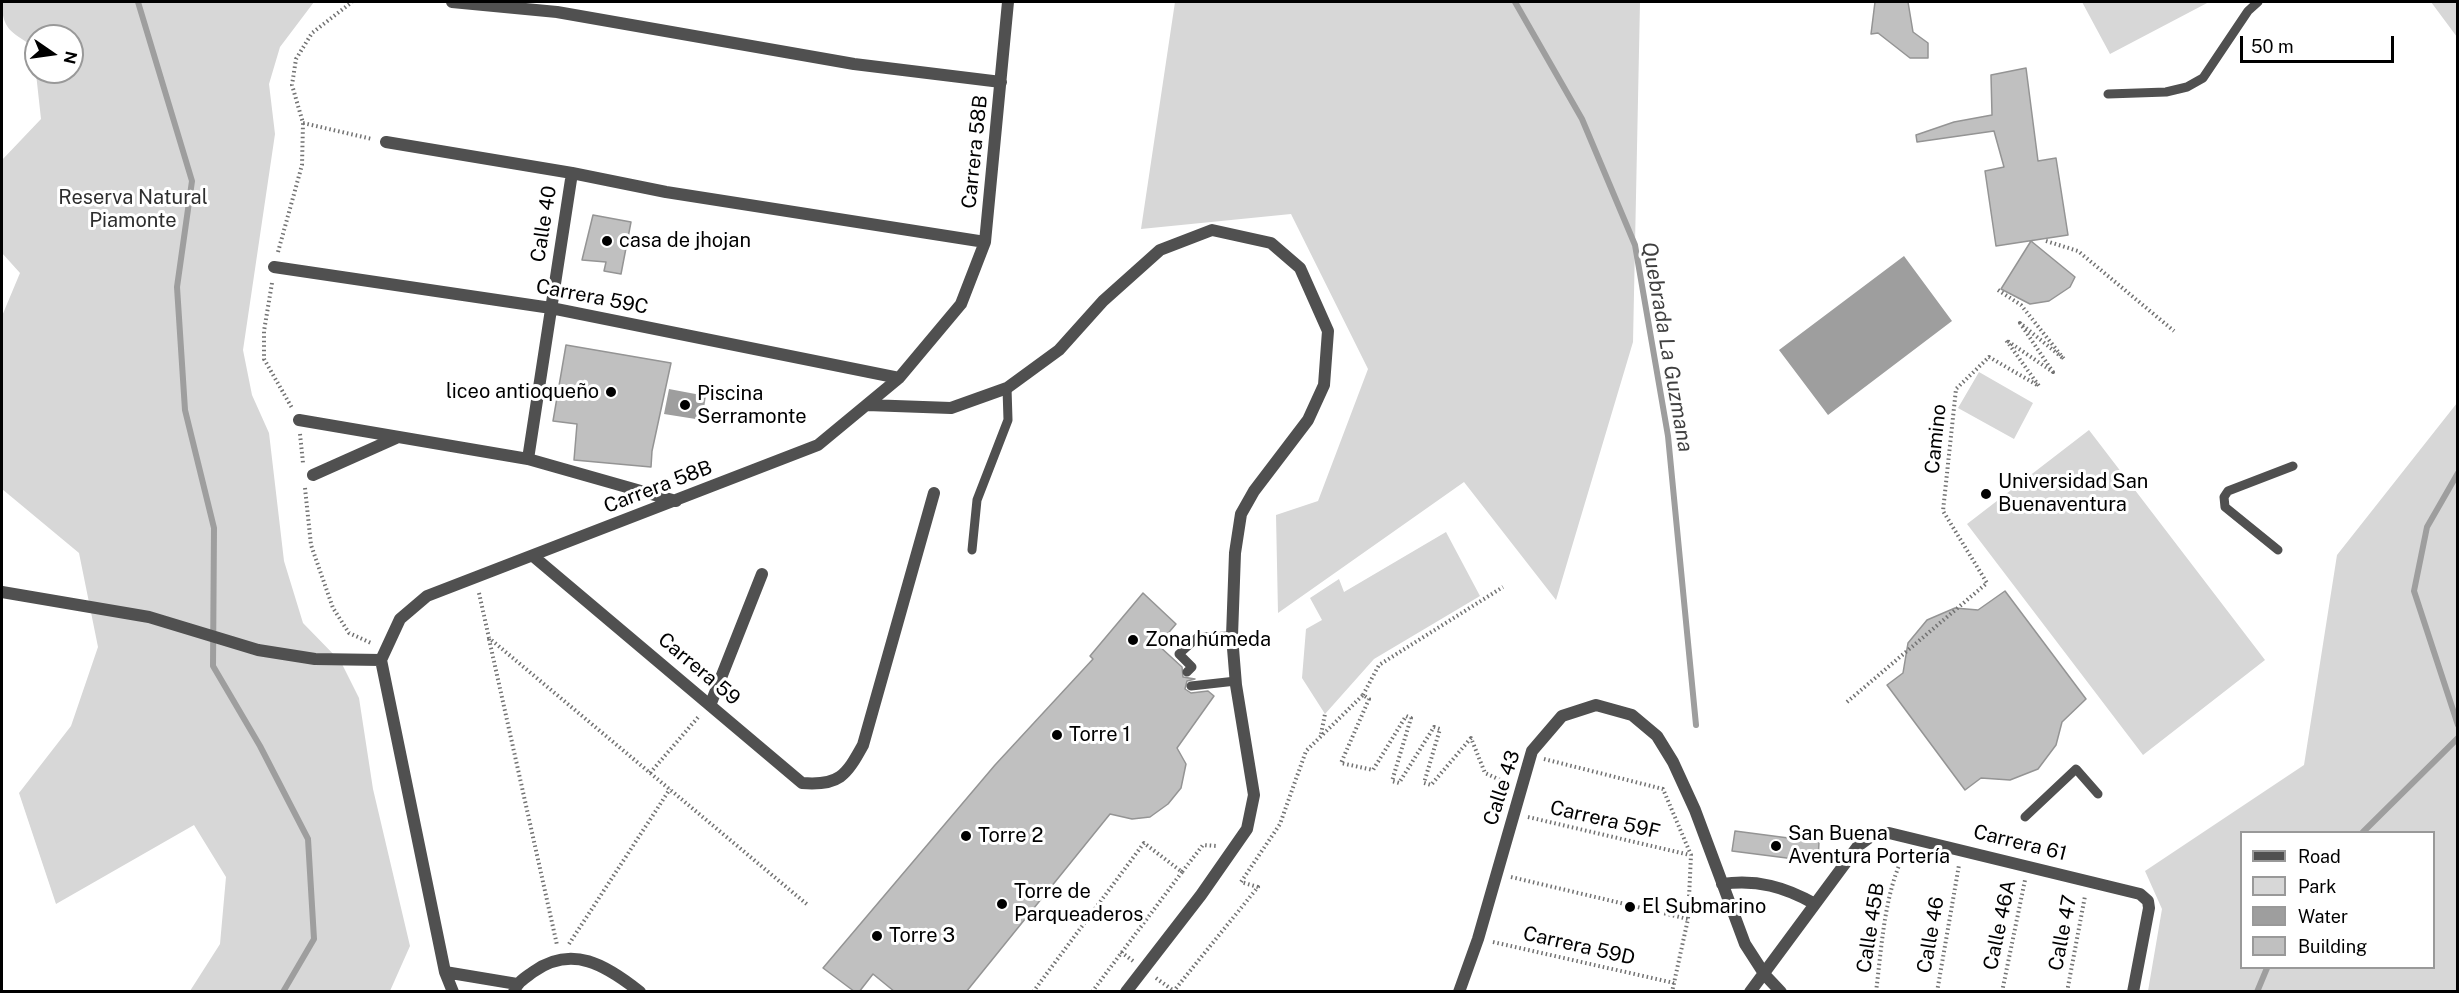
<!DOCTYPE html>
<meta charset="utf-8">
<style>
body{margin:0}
#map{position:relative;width:2459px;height:993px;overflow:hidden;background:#fff;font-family:"Public Sans",sans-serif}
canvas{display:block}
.frame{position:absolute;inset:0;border:3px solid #000;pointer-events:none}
.legend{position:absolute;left:2240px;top:831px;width:195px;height:138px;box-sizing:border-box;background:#fff;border:2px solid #999;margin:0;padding:8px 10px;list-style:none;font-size:18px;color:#000}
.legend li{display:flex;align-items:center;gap:12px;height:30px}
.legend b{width:30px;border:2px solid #999}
.north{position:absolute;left:24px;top:24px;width:60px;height:60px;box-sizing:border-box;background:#fff;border:2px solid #999;border-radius:50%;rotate:103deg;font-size:16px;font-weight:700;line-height:24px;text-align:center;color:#000}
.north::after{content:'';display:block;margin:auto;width:21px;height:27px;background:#000;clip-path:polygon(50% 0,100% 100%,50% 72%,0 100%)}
.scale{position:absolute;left:2240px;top:36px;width:154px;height:27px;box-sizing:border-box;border:3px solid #000;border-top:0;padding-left:8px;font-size:18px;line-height:21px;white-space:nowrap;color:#000;-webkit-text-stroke:4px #fff;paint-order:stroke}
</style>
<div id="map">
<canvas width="2459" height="993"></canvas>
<div class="frame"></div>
<ul class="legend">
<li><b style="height:8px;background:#505050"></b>Road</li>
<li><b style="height:16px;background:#d7d7d7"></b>Park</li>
<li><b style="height:16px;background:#9e9e9e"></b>Water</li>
<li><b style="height:16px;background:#c0c0c0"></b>Building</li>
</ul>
<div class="north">N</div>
<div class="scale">50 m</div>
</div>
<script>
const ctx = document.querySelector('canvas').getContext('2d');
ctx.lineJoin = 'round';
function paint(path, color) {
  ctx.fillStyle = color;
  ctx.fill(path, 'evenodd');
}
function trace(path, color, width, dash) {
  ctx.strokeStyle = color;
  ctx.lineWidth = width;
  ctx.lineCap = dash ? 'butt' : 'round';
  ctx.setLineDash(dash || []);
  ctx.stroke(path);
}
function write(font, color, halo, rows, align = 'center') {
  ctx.font = font + ' "Public Sans",sans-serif';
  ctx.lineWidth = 6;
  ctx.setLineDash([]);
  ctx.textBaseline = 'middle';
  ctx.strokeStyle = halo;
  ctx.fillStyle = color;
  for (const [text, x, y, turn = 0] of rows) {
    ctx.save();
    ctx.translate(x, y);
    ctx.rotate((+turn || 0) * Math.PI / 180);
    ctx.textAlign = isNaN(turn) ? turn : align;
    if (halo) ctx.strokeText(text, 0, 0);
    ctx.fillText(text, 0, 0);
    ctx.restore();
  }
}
const green = new Path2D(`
 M2,2H314L280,47L269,84L275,134L243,350L252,395L269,433L284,561L303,623L341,662L359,698L373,789L410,946L390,991H190L220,944L226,877L194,825L56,904L19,793L71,726L98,647L79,553L2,489V316L20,273L2,253V160L41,119L33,46C11,32 2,29 2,2ZM36,36H72V72H36Z
 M1175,2H1640L1633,342L1556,600L1464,482L1278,613L1276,515L1318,501L1368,369L1291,214L1141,229Z
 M2082,2H2209L2110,54Z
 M2431,2H2457V37Z
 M1979,372L2033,403L2014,439L1958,408Z
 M2457,403V991H2148L2162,909L2145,871L2304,765L2337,555ZM2242,832H2434V968H2242Z
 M2089,430L2265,660L2143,755L1967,524Z
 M1446,532L1480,596L1374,659L1325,714L1302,678L1306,629L1322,620L1310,598L1339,579L1344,592Z`);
const water = new Path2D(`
 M1904,256L1952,321L1828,415L1779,350Z
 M669,389L706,396L702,420L664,414Z`);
const stream = new Path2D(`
 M138,2L192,181L177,287L185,410L214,528L213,666L260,746L308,839L314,939L283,992
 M1515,2L1582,119L1635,245L1668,436L1696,725
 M2458,473L2427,527L2414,591L2458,725
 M2363,832L2458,738
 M2257,992L2267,968`);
const building = new Path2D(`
 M1875,2H1908L1913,32L1928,43V58H1910L1878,33L1871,34Z
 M2026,68L2038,161L2056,158L2068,235L1996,246L1985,171L2004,167L1994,131L1917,142L1916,135L1954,122L1992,115L1991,75Z
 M593,215L631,222L621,274L604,271L606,262L582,260Z
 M2031,241L2075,277L2070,287L2049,301L2030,304L2001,289Z
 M566,345L671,363L652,451L651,467L574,460L577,424L553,421Z
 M2005,591L2086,699L2062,722L2056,745L2038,769L2010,780L1981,778L1965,790L1887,685L1903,673L1908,643L1927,620L1955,608L1978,610Z
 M1143,593L1176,624L1158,645L1182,667L1183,677L1195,679L1187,681L1185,689L1191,693L1208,691L1214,696L1177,748L1186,764L1181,788L1168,804L1150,817L1132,819L1110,814L966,992H895L873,974L859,992H855L823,968L995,765L1093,659L1090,656Z
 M1735,831L1819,842L1818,862L1732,851Z`);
const path = new Path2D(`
 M303,123L372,139
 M2046,241L2078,251L2174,331
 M278,252L302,165L303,123L292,85L296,59L312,33L352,2
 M272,283L264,331V359L292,408
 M300,434L303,463
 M305,488L311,545L333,608L349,633L371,643
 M479,593L489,638L809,906
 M489,639L557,945
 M1363,695L1379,665L1503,587
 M1847,702L1987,583L1943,511L1956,389L1989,357L2039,386L2006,340L2053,372L2020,323L2064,359L2021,305L1998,290
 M1321,734L1325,714
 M1544,759L1663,789L1691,855L1688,919L1672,992
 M650,773L700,715
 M1528,817L1690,855
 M1511,877L1688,919
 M1493,942L1674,983
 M569,944L670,789
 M1121,952L1133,961
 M1156,978L1174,991
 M1033,992L1144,843L1182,872L1203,845L1217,846
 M1092,992L1182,872
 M1173,992L1258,887L1241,882L1280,824L1306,751L1363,695L1369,699L1341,763L1373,770L1406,716L1411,718L1392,781L1399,783L1434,727L1440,729L1424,783L1431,785L1471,738L1485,773L1509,784
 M1876,992C1882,945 1884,894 1905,852
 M1937,992L1959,865
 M2002,992L2025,880
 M2067,992L2085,896`);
const lane = new Path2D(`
 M2108,94L2166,92L2187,87L2203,78L2248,11L2258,2
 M972,550L977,500L1008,420L1007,388
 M2278,550L2225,507L2224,497L2228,491L2293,466
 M1187,672L1192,667L1179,654L1198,637L1232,636
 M1191,686L1236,681
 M2025,817L2076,769L2098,794`);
const street = new Path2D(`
 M452,2L557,12L854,64L1001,82
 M386,142L572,173L666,192L985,242
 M274,267L551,308L899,378
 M867,405L951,408L1007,388L1059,350L1103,301L1160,250L1212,230L1271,243L1300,268L1328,331L1324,385L1308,420L1254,491L1241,514L1235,553L1232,636L1236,685L1254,795L1247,829L1201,895L1126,992
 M299,420L528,459L676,501
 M528,459L572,173
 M313,475L396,438
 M533,556L802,783C839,786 846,776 863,745L934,493
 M2,592L149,617L258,650L315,659L381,660
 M711,703L762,574
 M1722,884C1757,879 1785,887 1815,904
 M445,972L517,984
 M453,992L445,972L381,660L400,619L427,596L818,445L899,378L961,304L985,242L1008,2
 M514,992C517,982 525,978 533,972C572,944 606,965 640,992
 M1459,992L1478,939L1532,751L1562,716L1596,705L1632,715L1657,736L1673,762L1695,810L1745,944L1765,975L1781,992
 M1750,992L1858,846L1873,835L1889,833L2140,894L2148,901L2149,908L2133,992`);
const markers = [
 [607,241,6,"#000"],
 [611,392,6,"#000"],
 [685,405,6,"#000"],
 [1986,494,6,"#000"],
 [1133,640,6,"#000"],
 [1057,735,6,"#000"],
 [966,836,6,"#000"],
 [1776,846,6,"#000"],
 [1002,904,6,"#000"],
 [1630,907,6,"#000"],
 [877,936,6,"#000"]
];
const streetNames = [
 ["Carrera 58B",975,152,-84],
 ["Calle 40",544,224,-81],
 ["Carrera 59C",592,297,11],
 ["Camino",1936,439,-84],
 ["Carrera 58B",658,487,-21],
 ["Carrera 59",699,669,40],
 ["Calle 43",1502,788,-72],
 ["Carrera 59F",1605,820,13],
 ["Carrera 61",2020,843,14],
 ["Calle 46A",2000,925,-78],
 ["Calle 45B",1871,928,-81],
 ["Calle 47",2063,933,-79],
 ["Calle 46",1931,935,-80],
 ["Carrera 59D",1579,946,13]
];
const parkNames = [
 ["Reserva Natural",133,198],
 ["Piamonte",133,221]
];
const poiNames = [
 ["casa de jhojan",619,241],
 ["liceo antioqueño",599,392,"right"],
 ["Piscina",697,394],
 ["Serramonte",697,417],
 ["Universidad San",1998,482],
 ["Buenaventura",1998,505],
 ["Zona húmeda",1145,640],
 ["Torre 1",1069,735],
 ["San Buena",1788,834],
 ["Aventura Portería",1788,857],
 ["Torre 2",978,836],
 ["Torre de",1014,892],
 ["Parqueaderos",1014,915],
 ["El Submarino",1642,907],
 ["Torre 3",889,936]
];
const waterNames = [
 ["Quebrada La Guzmana",1667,347,80]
];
paint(green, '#d7d7d7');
paint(water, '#9e9e9e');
trace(stream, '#9e9e9e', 6);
paint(building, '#c0c0c0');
trace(building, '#949494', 1.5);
trace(path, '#727272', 4, [1.5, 3]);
trace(lane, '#505050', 9);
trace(street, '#505050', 12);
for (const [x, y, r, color] of markers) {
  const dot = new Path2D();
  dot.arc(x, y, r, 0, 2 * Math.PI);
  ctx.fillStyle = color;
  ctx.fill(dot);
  trace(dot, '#fff', 2);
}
write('20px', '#000', '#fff', streetNames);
write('20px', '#2e2e2e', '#fff', parkNames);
write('20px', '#000', '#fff', poiNames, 'left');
write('italic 21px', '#3f3f3f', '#fff', waterNames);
</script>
